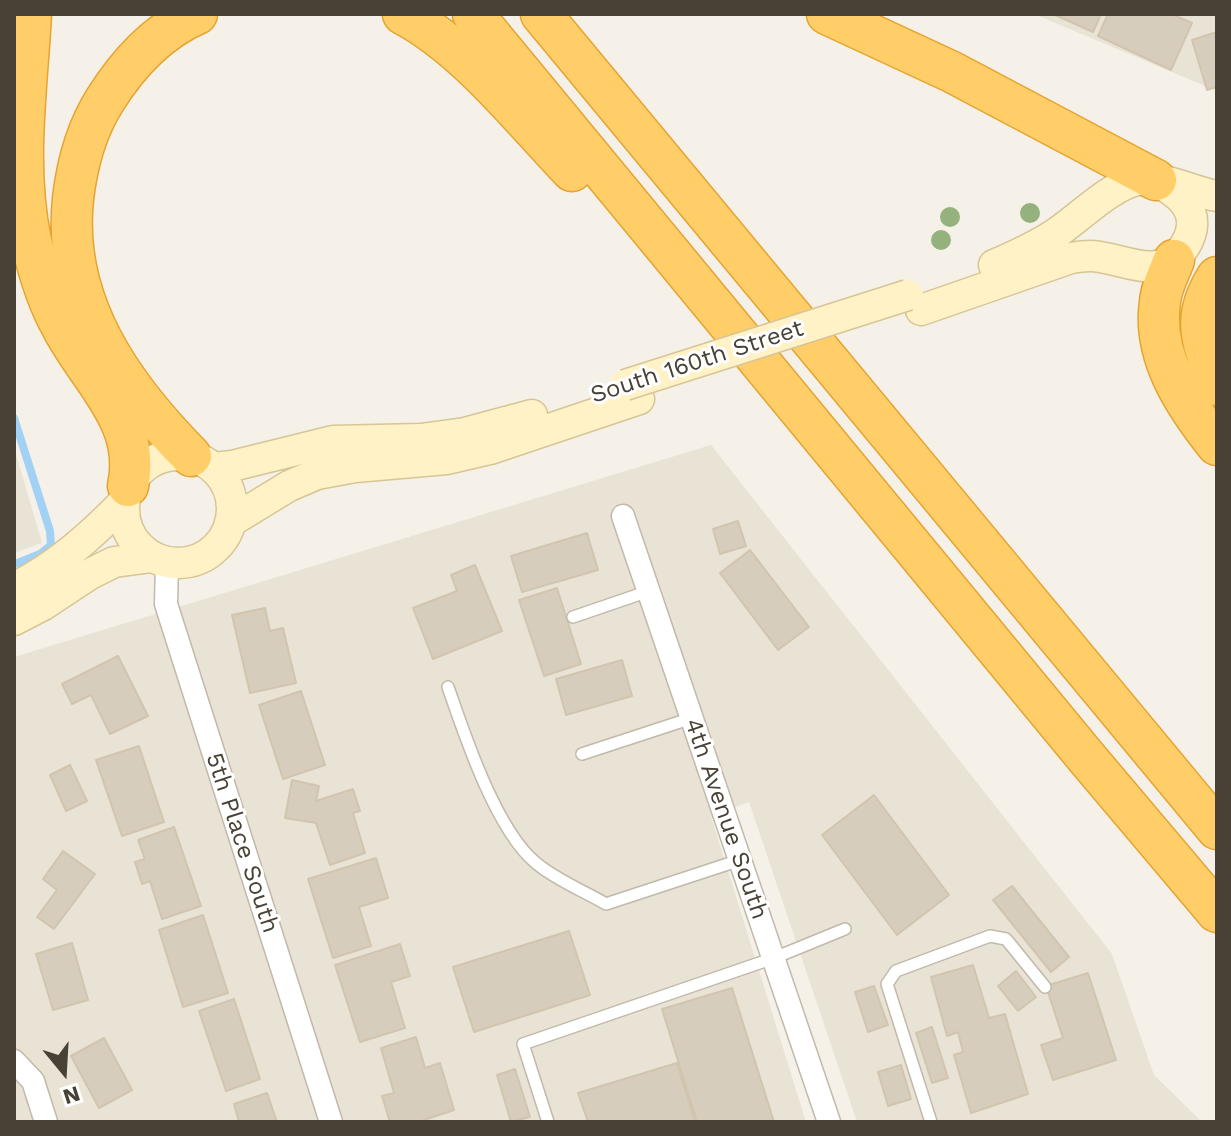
<!DOCTYPE html>
<style>
body{margin:0}
#map{position:relative;width:1231px;height:1136px;overflow:hidden;background:#f5f1e8;font-family:"Work Sans",sans-serif}
canvas{display:block}
.frame{position:absolute;inset:0;border:16px solid #484136;pointer-events:none}
.north{position:absolute;left:24px;top:1032px;width:80px;height:80px;-webkit-text-stroke:6px #fff;paint-order:stroke;rotate:162deg;font-size:22px;font-weight:700;line-height:32px;text-align:center;color:#484136}
.north::after{content:'';display:block;margin:auto;width:28px;height:36px;background:#484136;clip-path:polygon(50% 0,100% 100%,50% 72%,0 100%)}
</style>
<div id="map">
<canvas width="1231" height="1136"></canvas>
<div class="frame"></div>
<div class="north">N</div>
</div>
<script>
const ctx = document.querySelector('canvas').getContext('2d');
ctx.lineJoin = 'round';
function paint(path, color) {
  ctx.fillStyle = color;
  ctx.fill(path, 'evenodd');
}
function trace(path, color, width, dash) {
  ctx.strokeStyle = color;
  ctx.lineWidth = width;
  ctx.lineCap = dash ? 'butt' : 'round';
  ctx.setLineDash(dash || []);
  ctx.stroke(path);
}
function write(font, color, halo, rows, align = 'center') {
  ctx.font = font + ' "Work Sans",sans-serif';
  ctx.lineWidth = 6;
  ctx.setLineDash([]);
  ctx.textBaseline = 'middle';
  ctx.strokeStyle = halo;
  ctx.fillStyle = color;
  for (const [text, x, y, turn = 0] of rows) {
    ctx.save();
    ctx.translate(x, y);
    ctx.rotate((+turn || 0) * Math.PI / 180);
    ctx.textAlign = isNaN(turn) ? turn : align;
    if (halo) ctx.strokeText(text, 0, 0);
    ctx.fillText(text, 0, 0);
    ctx.restore();
  }
}
const residential = new Path2D(`
 M1034,14H1217V91Z
 M711,445L1112,954L1154,1075L1202,1122H857L749,802L711,816L806,1122H14V657Z
 M14,447L42,543L14,553Z`);
const stream = new Path2D(`
 M14,418L50,531L51,545L40,554L15,564`);
const building = new Path2D(`
 M1053,14H1101L1093,32Z
 M1108,14H1171L1192,23L1171,70L1098,36Z
 M1217,32V87L1207,90L1192,40Z
 M738,521L746,546L720,554L713,529Z
 M587,533L598,570L522,592L511,556Z
 M750,550L809,627L778,650L720,573Z
 M475,565L502,631L433,659L413,608L457,591L451,575Z
 M557,588L581,664L544,676L519,600Z
 M265,608L270,631L283,628L296,683L250,693L232,615Z
 M118,656L148,716L110,734L91,695L72,704L62,684Z
 M622,660L632,696L566,715L556,679Z
 M301,691L325,765L283,779L259,705Z
 M139,746L164,822L122,836L96,760Z
 M70,765L87,801L66,811L50,775Z
 M292,780L319,786L316,801L353,789L360,811L353,813L365,853L330,865L316,823L285,818Z
 M874,795L949,895L897,935L822,835Z
 M174,827L201,906L162,919L150,881L142,884L135,862L145,859L138,840Z
 M63,851L95,874L54,929L37,917L57,890L43,879Z
 M376,858L388,898L359,907L371,946L333,958L308,879Z
 M1012,886L1069,957L1051,972L993,900Z
 M203,915L228,993L183,1007L159,930Z
 M569,931L590,995L474,1032L453,967Z
 M72,943L88,1000L53,1010L36,954Z
 M400,944L410,976L391,982L405,1028L360,1042L335,965Z
 M973,965L989,1018L1005,1014L1028,1094L971,1113L954,1055L963,1052L958,1032L947,1036L931,977Z
 M1016,971L1036,997L1018,1011L998,986Z
 M1088,973L1116,1060L1053,1080L1041,1045L1063,1038L1046,986Z
 M874,986L888,1025L868,1032L855,992Z
 M732,988L774,1122H697L662,1009Z
 M234,999L260,1079L226,1091L199,1011Z
 M932,1027L948,1078L932,1083L916,1033Z
 M416,1037L425,1068L440,1063L454,1110L418,1122H390L382,1096L394,1093L381,1048Z
 M104,1038L132,1090L99,1108L71,1056Z
 M677,1063L695,1122H588L578,1093Z
 M901,1065L911,1099L888,1106L878,1072Z
 M515,1069L530,1117L511,1122L497,1075Z
 M267,1093L277,1122H239L234,1104Z`);
const service = new Path2D(`
 M573,617L649,591
 M448,687C465,736 496,830 536,863C556,880 584,891 606,904L740,860
 M582,754L692,718
 M548,1122L523,1044L774,958L845,929
 M931,1122L887,984L896,971L990,936L1006,939L1045,987`);
const minor = new Path2D(`
 M623,516L829,1122
 M167,562L166,604L331,1122
 M14,1061L33,1081L46,1122`);
const secondary = new Path2D(`
 M994,265C1015,256 1035,247 1055,234C1078,219 1111,185 1138,180C1164,175 1191,192 1217,196
 M921,310L1071,258C1077,257 1084,256 1090,256C1119,256 1155,281 1179,254C1186,245 1191,237 1192,226C1194,203 1173,191 1156,180
 M124 509a54 54 0 1 1 108 0a54 54 0 1 1-108 0Z
 M214,468L232,466L333,441L421,439L465,433L532,415
 M230,522L289,486L317,474L355,467L447,459L490,449L639,399
 M14,588C57,566 90,537 124,502
 M14,620L43,605L90,574L114,562L152,557`);
const motorway = new Path2D(`
 M31,14C27,89 15,167 31,241C38,270 47,301 62,327C90,381 142,421 128,486
 M403,14C467,48 521,118 572,171
 M473,14L1086,757L1217,912
 M541,14L1217,829
 M827,14L952,72L1156,180
 M1174,260C1169,273 1161,288 1160,302C1152,356 1185,405 1217,445
 M1217,277C1190,320 1203,341 1217,385
 M191,456C122,386 62,302 73,199C77,164 86,130 105,100C127,65 158,31 197,14`);
const secondaryBridge = new Path2D(`
 M625,385L908,295`);
const trees = [
 [1030,213],
 [950,217],
 [941,240]
];
const streetNames = [
 ["South 160th Street",697,362,-18],
 ["4th Avenue South",726,819,71],
 ["5th Place South",242,843,72]
];
paint(residential, '#e9e3d5');
trace(stream, '#a1d1f4', 8);
paint(building, '#d7cdbc');
trace(building, '#d2c5af', 2);
trace(service, '#c1b9aa', 14);
trace(minor, '#c1b9aa', 25);
trace(secondary, '#d7c595', 33);
trace(motorway, '#e5a432', 43);
trace(service, '#fff', 11);
trace(minor, '#fff', 22);
trace(secondary, '#fff2c7', 30);
trace(motorway, '#ffce68', 40);
trace(secondaryBridge, '#d7c595', 33, []);
trace(secondaryBridge, '#fff2c7', 30);
ctx.fillStyle = '#95b17d';
for (const [x, y] of trees) {
  ctx.beginPath();
  ctx.arc(x, y, 10, 0, 2 * Math.PI);
  ctx.fill();
}
write('24px', '#484136', '#fff', streetNames);
</script>
